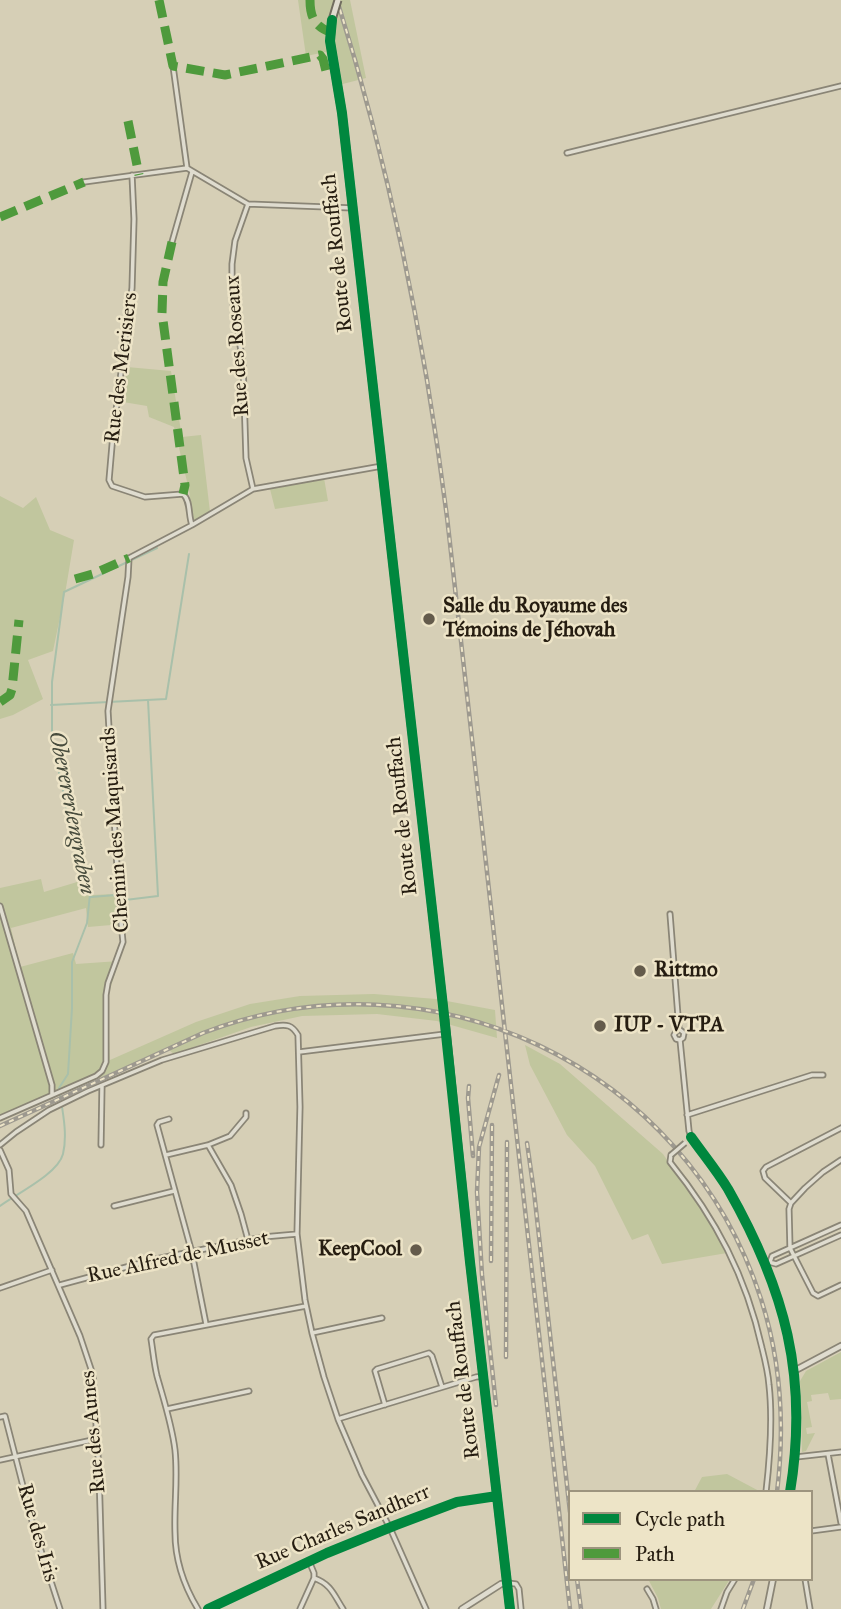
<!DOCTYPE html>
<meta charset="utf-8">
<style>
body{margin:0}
#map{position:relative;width:841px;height:1609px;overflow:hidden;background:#d6cfb6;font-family:"IM FELL Great Primer",serif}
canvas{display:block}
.legend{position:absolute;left:568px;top:1490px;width:245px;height:91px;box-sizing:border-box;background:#ede4c7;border:2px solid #9d947e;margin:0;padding:9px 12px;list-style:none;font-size:21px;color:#261d11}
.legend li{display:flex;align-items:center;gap:14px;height:35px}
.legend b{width:35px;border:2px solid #9d947e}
</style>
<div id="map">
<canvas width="841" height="1609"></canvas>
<ul class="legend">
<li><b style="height:9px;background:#00873e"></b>Cycle path</li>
<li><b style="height:9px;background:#4e9a3c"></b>Path</li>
</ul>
</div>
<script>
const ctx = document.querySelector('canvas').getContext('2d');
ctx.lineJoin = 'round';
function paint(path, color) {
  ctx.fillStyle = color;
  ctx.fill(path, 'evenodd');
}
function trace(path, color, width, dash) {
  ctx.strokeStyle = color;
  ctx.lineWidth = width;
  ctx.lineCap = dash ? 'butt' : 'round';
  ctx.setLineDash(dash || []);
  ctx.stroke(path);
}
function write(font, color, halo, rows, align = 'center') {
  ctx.font = font + ' "IM FELL Great Primer",serif';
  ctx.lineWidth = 5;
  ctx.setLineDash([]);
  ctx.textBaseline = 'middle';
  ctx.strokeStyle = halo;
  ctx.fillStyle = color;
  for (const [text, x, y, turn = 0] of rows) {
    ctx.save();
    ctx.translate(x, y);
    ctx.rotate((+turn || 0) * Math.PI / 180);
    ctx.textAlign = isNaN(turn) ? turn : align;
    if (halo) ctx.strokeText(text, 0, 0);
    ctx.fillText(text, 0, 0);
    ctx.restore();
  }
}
const green = new Path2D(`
 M298,0H350L366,78L335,86L326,52L306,56Z
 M127,367L171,371L182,437L201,435L210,512L193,523L189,490L174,427L149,417L147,406L123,402Z
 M324,478L328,501L275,509L270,489Z
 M0,496L23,508L36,497L50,530L74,540L66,588L53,651L28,660L43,699L13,715L0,719Z
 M41,879L44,892L87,879L92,895L117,894L123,924L88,927L86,908L11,928L20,967L73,953L76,964L119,961L107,999L110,1060L196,1022L250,1004L300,996L374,994L436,999L495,1010L497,1038L437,1021L377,1014L302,1016L251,1027L174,1054L169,1050L0,1118V888Z
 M525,1045L560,1064L663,1154L711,1224L727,1253L662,1264L648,1234L632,1240L595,1166L567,1135L530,1065Z
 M841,1352V1399L830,1400L828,1393L811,1395L812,1401L807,1402L812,1427L806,1428L807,1434L815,1433L806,1451L802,1452L800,1381L806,1371Z
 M727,1474L761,1492H694L702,1477Z
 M648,1579H730L711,1609H661L658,1598Z`);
const stream = new Path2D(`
 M51,705L166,699L189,554
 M91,897L116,895L117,901L158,896L148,700
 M0,1206C16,1194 58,1174 63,1154C68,1133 62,1109 59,1088L68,1074L72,1008V962L87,923L90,894L69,826L62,785L52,742V682L64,592L157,548`);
const minor = new Path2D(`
 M173,66L187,168
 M567,153L841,86
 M132,175L134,219L132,288L113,434L109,480L112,486L145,497L183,494C191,501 188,515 192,525
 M84,182L187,168L248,204L353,208
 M248,204L235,241L232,264V298L243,363L246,458L253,489
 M172,242L192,172
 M0,906L52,1085V1095
 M670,914L679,1029
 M680,1040L676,1039L674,1035L677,1030L679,1029L684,1033L683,1038L680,1040L689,1131L691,1137L727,1187L766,1263L784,1317L794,1371
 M299,1052L445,1034
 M687,1115L812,1075H823
 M0,1118L96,1076L102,1071L106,1062V995L108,983L123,942L119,902L108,711L128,577L129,558L192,525L253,489L382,466
 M169,1119L159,1122L157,1125L192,1253L206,1324
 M0,1145L16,1132L49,1110L88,1091L162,1060L275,1026C287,1024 292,1025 298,1035L300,1107L297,1234L305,1300L312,1333L324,1377L338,1419L362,1475L390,1528L426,1609
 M101,1145L102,1086
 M208,1145L231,1185L241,1214L248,1240
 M0,1150L9,1170L11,1194L26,1211L80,1336L93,1375L99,1472L103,1609
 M166,1155L208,1145L230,1136L246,1117V1113
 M671,1155L670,1162C716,1219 746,1276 762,1348C765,1360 768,1372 769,1385C773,1420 770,1457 766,1492
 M841,1160L823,1172L805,1188L791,1203L789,1209L790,1248L813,1293L818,1296L841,1285
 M791,1203L765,1178L763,1171L766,1167L841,1128
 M114,1206L174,1191
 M769,1262L776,1264L841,1235
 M770,1262L772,1256L841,1225
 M60,1285L156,1259L263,1237L297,1234
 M0,1288L52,1270
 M312,1333L382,1318
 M385,1405L375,1371L377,1369L429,1353L432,1356L442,1387
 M167,1409L249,1391
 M0,1417L5,1416L34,1529L60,1609
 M338,1419L476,1377L484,1376
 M828,1454L841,1523
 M796,1457L841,1452
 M0,1460L97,1439
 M811,1531L841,1527
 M309,1561L314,1573V1578
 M314,1578C331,1584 334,1595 343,1609
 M805,1579L810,1609
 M508,1583L516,1584L519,1589L521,1609
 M647,1589L653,1599L656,1609
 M198,1609C184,1586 175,1559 175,1532C174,1504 178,1478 175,1450C172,1425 164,1401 157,1376C154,1364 153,1351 151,1339L154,1335L306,1306
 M208,1609L327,1553L396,1525L457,1502L497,1496
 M300,1609L314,1578
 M721,1609L727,1592L735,1579`);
const tertiary = new Path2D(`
 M790,1492C797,1450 798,1413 794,1371L841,1346
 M462,1609L501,1584L508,1583
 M767,1609L773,1579`);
const secondary = new Path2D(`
 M332,20L330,41L342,113L443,1006
 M445,1021L470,1262L510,1609`);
const rail = new Path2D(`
 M337,0C390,169 425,342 447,517L570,1609
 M469,1086L468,1098L473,1156
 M0,1126L203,1033C431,945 686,1066 761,1299C781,1361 785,1427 777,1492
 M527,1143L534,1192L570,1512
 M491,1261L492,1125
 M506,1357L507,1142
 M496,1405L482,1275L477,1192L479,1147L499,1075
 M577,1579L581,1609
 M743,1609L754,1579`);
const minorBridge = new Path2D(`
 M671,1155L685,1143`);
const secondaryBridge = new Path2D(`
 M332,20L338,0
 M443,1006L445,1021`);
const quiet = new Path2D(`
 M159,0L173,66L225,75L320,55L323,59L326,71
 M310,0C310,16 314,26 330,32
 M128,121L139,175
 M0,217L84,182
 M172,242L163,282L162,313L185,485L183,494
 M75,579L93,574L129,558
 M0,702L10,695L12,689L19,620`);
const cycleway = new Path2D(`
 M332,20L330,41L342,113L443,1006L470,1262L510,1609
 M691,1137C703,1154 717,1171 728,1189C785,1289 809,1377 790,1492
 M208,1609L327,1553L396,1525L457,1502L497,1496`);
const markers = [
 [429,619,7,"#645b4b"],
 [640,971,7,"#645b4b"],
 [600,1026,7,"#645b4b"],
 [416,1250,7,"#645b4b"]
];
const streetNames = [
 ["Route de Rouffach",338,253,-96],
 ["Rue des Roseaux",238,346,-94],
 ["Rue des Merisiers",122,368,-83],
 ["Route de Rouffach",403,816,-96],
 ["Chemin des Maquisards",116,830,-94],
 ["Rue Alfred de Musset",178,1258,-12],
 ["Route de Rouffach",464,1380,-97],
 ["Rue des Aunes",94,1432,-95],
 ["Rue Charles Sandherr",343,1528,-23],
 ["Rue des Iris",37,1533,74]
];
const poiNames = [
 ["Salle du Royaume des",443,607],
 ["Témoins de Jéhovah",443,631],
 ["Rittmo",654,971],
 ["IUP - VTPA",614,1026],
 ["KeepCool",402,1250,"right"]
];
const waterNames = [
 ["Oberererlengraben",71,813,79]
];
paint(green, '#c1c69e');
trace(stream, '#a9c0aa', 2);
trace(minor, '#8a8576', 7);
trace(tertiary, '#8a8576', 8);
trace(secondary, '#716d5f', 9);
trace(minor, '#dfdccf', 3.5);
trace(tertiary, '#dfdccf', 4.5);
trace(secondary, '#dfdccf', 5);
trace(rail, '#9d998f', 4.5);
trace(rail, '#ede4c7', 2, [5]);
trace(minorBridge, '#8a8576', 7, []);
trace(secondaryBridge, '#716d5f', 9, []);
trace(minorBridge, '#dfdccf', 3.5);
trace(secondaryBridge, '#dfdccf', 5);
trace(quiet, '#4e9a3c', 9, [18, 9]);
trace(cycleway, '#00873e', 10);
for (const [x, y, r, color] of markers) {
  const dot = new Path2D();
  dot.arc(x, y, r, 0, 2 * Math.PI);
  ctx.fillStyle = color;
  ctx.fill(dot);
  trace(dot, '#ede4c7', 2.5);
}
write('21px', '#261d11', '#ede4c7', streetNames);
write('bold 21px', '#261d11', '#ede4c7', poiNames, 'left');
write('italic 23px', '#484c3d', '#ede4c7', waterNames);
</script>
